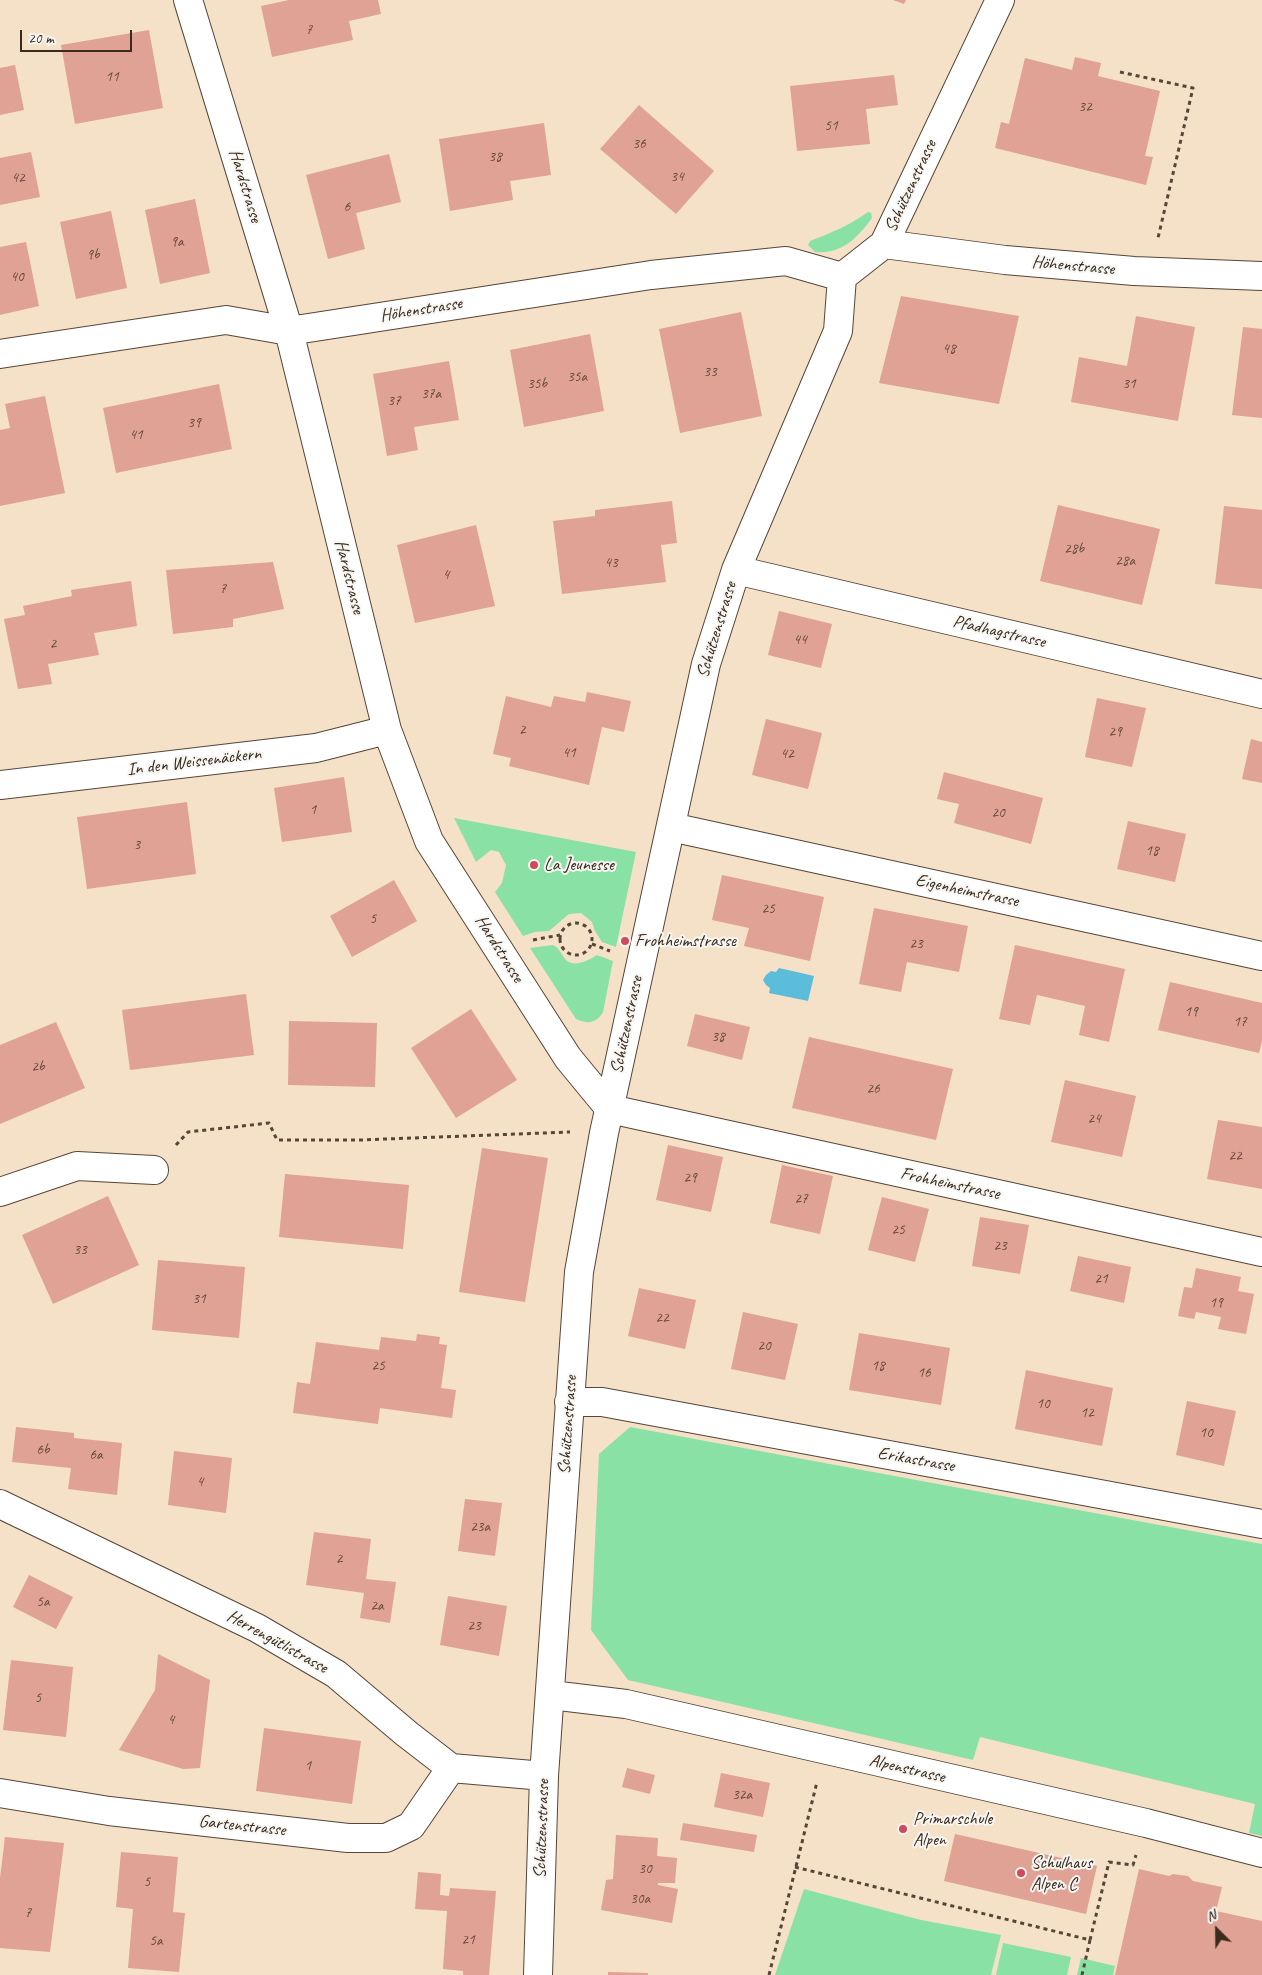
<!DOCTYPE html>
<meta charset="utf-8">
<style>
body{margin:0}
#map{position:relative;width:1262px;height:1975px;overflow:hidden;background:#f4e1c8;font-family:Caveat,sans-serif}
canvas{display:block}
.north{position:absolute;left:1192px;top:1905px;width:50px;height:50px;-webkit-text-stroke:4px #f6f6f2;paint-order:stroke;rotate:337deg;font-size:14px;font-weight:700;line-height:20px;text-align:center;color:#3b2a1e}
.north::after{content:'';display:block;margin:auto;width:18px;height:22px;background:#3b2a1e;clip-path:polygon(50% 0,100% 100%,50% 72%,0 100%)}
.scale{position:absolute;left:20px;top:30px;width:112px;height:22px;box-sizing:border-box;border:2px solid #3b2a1e;border-top:0;padding-left:6px;font-size:15px;line-height:18px;white-space:nowrap;color:#3b2a1e;-webkit-text-stroke:4px #f6f6f2;paint-order:stroke}
</style>
<div id="map">
<canvas width="1262" height="1975"></canvas>
<div class="north">N</div>
<div class="scale">20 m</div>
</div>
<script>
const ctx = document.querySelector('canvas').getContext('2d');
ctx.lineJoin = 'round';
function paint(path, color) {
  ctx.fillStyle = color;
  ctx.fill(path, 'evenodd');
}
function trace(path, color, width, dash) {
  ctx.strokeStyle = color;
  ctx.lineWidth = width;
  ctx.lineCap = dash ? 'butt' : 'round';
  ctx.setLineDash(dash || []);
  ctx.stroke(path);
}
function write(font, color, halo, rows, align = 'center') {
  ctx.font = font + ' Caveat,sans-serif';
  ctx.lineWidth = 4;
  ctx.setLineDash([]);
  ctx.textBaseline = 'middle';
  ctx.strokeStyle = halo;
  ctx.fillStyle = color;
  for (const [text, x, y, turn = 0] of rows) {
    ctx.save();
    ctx.translate(x, y);
    ctx.rotate((+turn || 0) * Math.PI / 180);
    ctx.textAlign = isNaN(turn) ? turn : align;
    if (halo) ctx.strokeText(text, 0, 0);
    ctx.fillText(text, 0, 0);
    ctx.restore();
  }
}
const green = new Path2D(`
 M868,212L871,213L872,218C857,238 843,254 815,252L808,245L810,241C833,232 848,226 868,212Z
 M454,818L636,852L616,947L602,942L595,931L592,922L581,913L569,914L549,931L535,932L523,936L495,892L502,883L506,865L499,852L491,850L476,862Z
 M553,945C561,949 561,955 566,960C575,968 589,960 597,955L613,961L603,1012C596,1024 587,1024 576,1019L530,948Z
 M630,1427L1262,1544V1836L1249,1833L1255,1804L980,1737L973,1760L628,1680L591,1630L599,1454Z
 M804,1889L921,1920L1001,1935L991,1975H775Z
 M1003,1943L1071,1957L1067,1975H996Z
 M1081,1958L1115,1966L1113,1975H1077Z`);
const water = new Path2D(`
 M779,968L814,976L808,1001L769,993L770,988L766,985L763,980L766,975L771,971L776,972Z`);
const building = new Path2D(`
 M289,0H378L381,14L349,21L353,40L272,57L261,6Z
 M893,0H906L904,4Z
 M149,30L163,108L75,124L61,45Z
 M1075,57L1101,63L1098,76L1160,91L1145,156L1153,157L1146,185L995,148L1001,122L1009,124L1025,58L1072,70Z
 M15,65L24,110L0,115V68Z
 M894,75L898,105L866,109L870,144L797,151L790,86Z
 M639,105L714,171L676,214L600,149Z
 M544,123L551,175L510,181L513,200L450,211L439,139Z
 M31,152L40,197L0,205V158Z
 M389,154L401,202L356,213L365,249L328,259L306,175Z
 M195,199L210,273L160,284L145,210Z
 M111,211L127,288L76,299L60,222Z
 M26,242L39,306L0,315V247Z
 M901,296L1019,316L999,404L879,383Z
 M741,312L762,416L680,433L659,329Z
 M1136,316L1195,327L1178,421L1071,402L1079,357L1127,366Z
 M1243,327L1262,329V418L1232,415Z
 M590,334L604,411L524,427L510,350Z
 M449,361L459,420L414,427L418,450L387,456L373,374Z
 M219,384L232,449L116,473L103,408Z
 M45,396L65,493L0,506V430L10,428L5,404Z
 M672,501L677,543L661,545L666,582L562,594L553,521L595,516V510Z
 M1058,505L1160,529L1142,605L1040,581Z
 M1224,506L1262,510V589L1215,584Z
 M476,525L495,606L415,623L397,545Z
 M273,562L284,609L233,619V627L173,634L166,570Z
 M131,581L137,626L94,633L99,655L48,664L52,684L18,689L4,619L25,615L23,606L72,596L71,590Z
 M779,611L832,624L821,668L768,655Z
 M587,692L631,701L624,732L602,727L589,785L509,766L511,758L493,754L506,696L551,707L554,696L585,702Z
 M1097,698L1146,708L1132,767L1085,757Z
 M766,719L822,733L808,789L752,775Z
 M1251,739L1262,742V783L1242,779Z
 M944,772L1043,798L1031,844L954,823L959,804L937,799Z
 M344,777L352,832L282,842L274,788Z
 M187,802L196,874L87,889L77,817Z
 M1128,821L1186,834L1175,882L1117,869Z
 M722,875L824,897L810,961L744,946L749,928L712,920Z
 M394,880L417,921L352,957L330,916Z
 M874,908L968,926L959,972L907,962L901,992L859,984Z
 M1015,945L1125,969L1109,1042L1079,1035L1085,1006L1037,995L1030,1025L999,1019Z
 M1170,982L1262,1003V1041L1259,1053L1158,1030Z
 M246,994L254,1055L130,1070L122,1010Z
 M471,1009L517,1080L456,1118L411,1048Z
 M695,1014L750,1027L742,1060L687,1046Z
 M289,1021L377,1023L375,1087L288,1085Z
 M56,1022L85,1088L0,1124V1045Z
 M809,1037L953,1069L936,1140L792,1108Z
 M1065,1080L1136,1096L1122,1157L1051,1142Z
 M1218,1120L1262,1127V1189L1207,1179Z
 M668,1145L723,1157L711,1212L656,1200Z
 M482,1148L548,1158L525,1302L459,1292Z
 M782,1165L833,1176L820,1234L770,1223Z
 M285,1174L409,1185L403,1249L279,1237Z
 M108,1196L139,1265L53,1304L22,1235Z
 M882,1197L929,1209L915,1262L868,1250Z
 M980,1217L1029,1225L1020,1274L972,1266Z
 M1078,1256L1131,1267L1124,1303L1070,1291Z
 M158,1260L245,1267L239,1338L152,1330Z
 M1196,1268L1241,1277L1238,1291L1254,1294L1246,1334L1218,1329L1221,1317L1196,1312L1194,1319L1178,1316L1184,1287L1192,1288Z
 M639,1288L696,1300L685,1349L628,1336Z
 M743,1312L798,1324L785,1380L731,1369Z
 M859,1333L950,1348L941,1405L849,1390Z
 M417,1334L440,1337L439,1344L447,1345L441,1388L456,1390L452,1418L380,1408L378,1424L293,1413L297,1382L310,1384L316,1342L379,1350L381,1337L416,1341Z
 M1026,1370L1113,1388L1102,1446L1015,1429Z
 M1187,1401L1236,1411L1224,1466L1176,1455Z
 M16,1427L74,1433V1438L122,1443L117,1495L68,1489L71,1468L12,1462Z
 M174,1451L232,1458L226,1513L168,1505Z
 M465,1499L502,1503L495,1556L458,1551Z
 M314,1532L371,1539L366,1579L396,1582L390,1623L360,1618L364,1593L306,1585Z
 M29,1575L73,1597L56,1629L13,1607Z
 M448,1596L507,1606L499,1656L440,1645Z
 M158,1654L210,1680L200,1768L183,1769L119,1750L155,1690Z
 M11,1660L73,1667L66,1737L3,1730Z
 M264,1728L361,1741L352,1804L256,1791Z
 M627,1768L655,1775L650,1794L622,1787Z
 M721,1773L770,1783L763,1817L714,1807Z
 M683,1823L757,1835L754,1852L680,1840Z
 M955,1834L1097,1866L1086,1914L944,1881Z
 M616,1835L658,1838L657,1856L677,1858L675,1883H658V1885L678,1889L672,1923L601,1910L606,1880L613,1879Z
 M5,1837L64,1843L50,1952L0,1948V1878Z
 M121,1852L178,1857L173,1912L185,1913L179,1972L128,1968L133,1909L116,1907Z
 M1139,1869L1169,1876L1173,1874L1188,1876L1193,1881L1222,1887L1216,1911L1262,1921V1975H1115Z
 M418,1872L441,1874L440,1895L449,1896L450,1888L496,1891L489,1975H463V1971L443,1969L447,1911L415,1909Z
 M608,1972L648,1973V1975H608Z`);
const path = new Path2D(`
 M1120,72L1193,88L1158,238
 M560 939a16 16 0 1 1 32 0a16 16 0 1 1-32 0Z
 M533,940L560,935
 M592,944L610,951
 M176,1145L188,1132L269,1123L277,1140H360L570,1132
 M795,1867L1090,1940L1082,1975
 M1090,1940L1109,1862L1133,1865L1136,1855
 M769,1975L817,1782`);
const minor = new Path2D(`
 M188,0L289,331L387,730L429,841L568,1058L610,1109
 M884,244L1005,260L1134,271L1262,276
 M0,354L226,320L289,331L651,275L786,261L842,277
 M736,570L1262,694
 M0,785L316,748L387,730
 M671,827L1262,956
 M610,1109L1262,1252
 M0,1192L77,1166L154,1170
 M569,1402H602L1262,1524
 M0,1504L257,1628L336,1674L407,1734L451,1768L544,1776
 M551,1695L626,1704L1146,1823L1262,1853
 M0,1793L109,1811L348,1838H386L411,1826L451,1768
 M538,1975L544,1776L579,1272L604,1133L706,664L736,570L838,331L842,277L884,244L1000,0`);
const markers = [
 [534,865,5,"#d1495b"],
 [625,941,5,"#d1495b"],
 [903,1829,5,"#d1495b"],
 [1021,1873,5,"#d1495b"]
];
const numberNames = [
 ["7",309,30],
 ["11",112,77],
 ["32",1085,107],
 ["51",831,126],
 ["36",639,144],
 ["38",495,157],
 ["34",677,177],
 ["42",18,178],
 ["6",347,207],
 ["9a",177,242],
 ["9b",93,255],
 ["40",17,277],
 ["48",949,349],
 ["33",710,372],
 ["35a",577,377],
 ["35b",537,384],
 ["31",1129,384],
 ["37a",431,394],
 ["37",394,401],
 ["39",194,423],
 ["41",136,435],
 ["28b",1074,549],
 ["28a",1125,561],
 ["43",611,563],
 ["4",446,575],
 ["7",223,589],
 ["44",800,640],
 ["2",53,644],
 ["2",522,730],
 ["29",1115,732],
 ["41",569,753],
 ["42",787,754],
 ["1",313,810],
 ["20",998,813],
 ["3",137,845],
 ["18",1152,851],
 ["25",768,909],
 ["5",373,919],
 ["23",916,944],
 ["19",1191,1012],
 ["17",1240,1022],
 ["38",718,1037],
 ["2b",38,1067],
 ["26",873,1089],
 ["24",1094,1119],
 ["22",1235,1156],
 ["29",690,1178],
 ["27",801,1199],
 ["25",898,1230],
 ["23",1000,1246],
 ["33",80,1250],
 ["21",1101,1279],
 ["31",199,1299],
 ["19",1216,1303],
 ["22",662,1318],
 ["20",764,1346],
 ["25",378,1366],
 ["18",878,1366],
 ["16",924,1373],
 ["10",1043,1404],
 ["12",1087,1413],
 ["10",1206,1433],
 ["6b",43,1450],
 ["6a",96,1455],
 ["4",200,1482],
 ["23a",480,1527],
 ["2",339,1559],
 ["5a",43,1602],
 ["2a",377,1606],
 ["23",474,1626],
 ["5",38,1698],
 ["4",171,1720],
 ["1",308,1766],
 ["32a",742,1795],
 ["30",645,1869],
 ["5",147,1882],
 ["30a",640,1899],
 ["7",28,1913],
 ["21",468,1940],
 ["5a",156,1941]
];
const streetNames = [
 ["Hardstrasse",245,186,73],
 ["Schützenstrasse",911,186,-65],
 ["Höhenstrasse",1073,266,5],
 ["Höhenstrasse",421,310,-9],
 ["Hardstrasse",349,577,76],
 ["Schützenstrasse",717,630,-73],
 ["Pfadhagstrasse",999,632,13],
 ["In den Weissenäckern",194,762,-7],
 ["Eigenheimstrasse",967,891,12],
 ["Hardstrasse",499,949,58],
 ["Schützenstrasse",627,1025,-78],
 ["Frohheimstrasse",950,1184,12],
 ["Schützenstrasse",568,1425,-86],
 ["Erikastrasse",916,1460,10],
 ["Herrengütlistrasse",277,1642,29],
 ["Alpenstrasse",907,1769,13],
 ["Gartenstrasse",242,1826,6],
 ["Schützenstrasse",542,1829,-88]
];
const poiNames = [
 ["La Jeunesse",544,865],
 ["Frohheimstrasse",635,941],
 ["Primarschule",913,1819],
 ["Alpen",913,1840],
 ["Schulhaus",1031,1863],
 ["Alpen C",1031,1884]
];
paint(green, '#8ae1a5');
paint(water, '#5bbdda');
paint(building, '#dfa294');
trace(minor, '#574538', 30);
trace(path, '#574538', 3, [4, 4]);
trace(minor, '#fff', 28);
for (const [x, y, r, color] of markers) {
  const dot = new Path2D();
  dot.arc(x, y, r, 0, 2 * Math.PI);
  ctx.fillStyle = color;
  ctx.fill(dot);
  trace(dot, '#f6f6f2', 2);
}
write('15px', '#64483c', null, numberNames);
write('18px', '#3b2a1e', '#f6f6f2', streetNames);
write('18px', '#3b2a1e', '#f6f6f2', poiNames, 'left');
</script>
